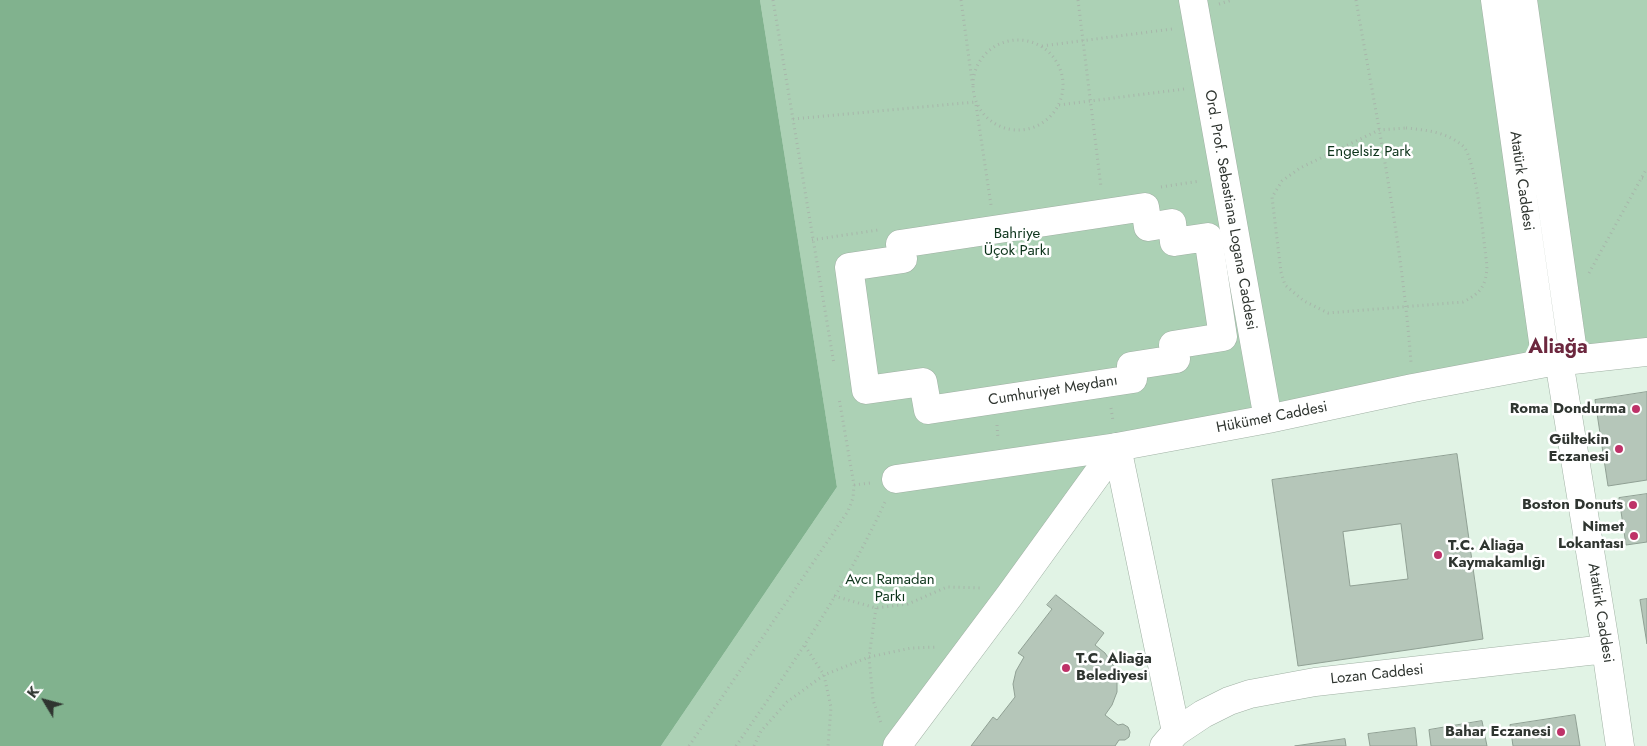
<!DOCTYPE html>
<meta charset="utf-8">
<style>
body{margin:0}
#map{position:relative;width:1647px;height:746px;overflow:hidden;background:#e1f3e5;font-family:Jost,sans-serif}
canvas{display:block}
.north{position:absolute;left:20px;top:676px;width:50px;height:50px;-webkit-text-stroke:4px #fff;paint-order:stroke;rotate:307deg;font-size:14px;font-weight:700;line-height:20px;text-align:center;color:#2f3530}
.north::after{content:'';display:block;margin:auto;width:18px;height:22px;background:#2f3530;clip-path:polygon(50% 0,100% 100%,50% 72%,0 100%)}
</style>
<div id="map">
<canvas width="1647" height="746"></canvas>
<div class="north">K</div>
</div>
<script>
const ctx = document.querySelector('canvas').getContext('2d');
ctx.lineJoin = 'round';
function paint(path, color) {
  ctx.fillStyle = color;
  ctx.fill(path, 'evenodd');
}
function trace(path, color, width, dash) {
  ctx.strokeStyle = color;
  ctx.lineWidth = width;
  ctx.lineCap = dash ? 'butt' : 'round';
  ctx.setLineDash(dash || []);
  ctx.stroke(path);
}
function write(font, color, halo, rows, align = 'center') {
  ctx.font = font + ' Jost,sans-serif';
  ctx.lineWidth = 5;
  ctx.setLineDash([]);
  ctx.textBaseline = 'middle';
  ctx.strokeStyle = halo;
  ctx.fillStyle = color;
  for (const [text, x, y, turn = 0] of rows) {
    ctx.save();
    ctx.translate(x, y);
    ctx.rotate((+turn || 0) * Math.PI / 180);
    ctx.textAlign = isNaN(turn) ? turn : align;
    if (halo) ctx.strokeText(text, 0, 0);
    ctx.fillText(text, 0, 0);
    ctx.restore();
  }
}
const green = new Path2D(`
 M760,0H1495L1546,363L1117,447L897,746H661L837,487Z
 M1523,0H1647V352L1574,359Z`);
const water = new Path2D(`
 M0,0H760L837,487L661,746H0Z`);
const building = new Path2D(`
 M1647,392V480L1608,486L1595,400Z
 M1457,454L1483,639L1298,666L1272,480ZM1401,524L1408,579L1350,586L1343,532Z
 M1647,494V542L1626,545L1619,498Z
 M1056,595L1104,633L1095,645L1105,653L1113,665L1117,678V692L1112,705L1105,715L1118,725L1123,724L1128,727L1130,732L1129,737L1125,740H1119L1115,746H971L993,717L997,720L1015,697L1013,684L1016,671L1024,657L1018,653L1052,609L1047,605Z
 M1647,599V644L1640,600Z
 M1575,715L1580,746H1513L1510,725Z
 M1482,721L1487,746H1431L1429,730Z
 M1415,728L1417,746H1370L1368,734Z
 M1345,739L1346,746H1295Z`);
const path = new Path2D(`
 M773,0L834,364
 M961,0L972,81
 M1078,0L1101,187
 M1356,0C1377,120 1402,241 1411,363
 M1219,4L1232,0
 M973 85a45 45 0 1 1 90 0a45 45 0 1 1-90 0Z
 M1042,46L1172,29
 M976,105L991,205
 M1059,105L1184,89
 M793,119L975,102
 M1406,128C1426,130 1447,132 1463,146C1476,158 1484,244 1487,266C1486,286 1481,293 1463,302L1328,313L1304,301L1285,285L1281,272L1272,197L1282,181L1300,168L1379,130Z
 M1642,178L1647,179
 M1161,187L1200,181
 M812,240L878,230
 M1589,273L1647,168
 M1111,408L1113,421
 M997,425L998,439
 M854,485L870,483
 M834,596L876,608L908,604L947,587L983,588
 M876,608L869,657L873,700L881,723
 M805,646L824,675L831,707L828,746
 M689,746L848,511L853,498L854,485L839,398
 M736,746C790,668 845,589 885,502
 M754,746L761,731L787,702L824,675L869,657L911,648L938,647`);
const street = new Path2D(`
 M1145,207L1148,227L1172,223L1174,242L1208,237L1223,337L1173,345L1176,359L1131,366L1133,379L928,410L923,382L866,390L849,267L903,259L900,244Z
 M1117,447L1176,732
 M897,746L1010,595L1117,447`);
const secondary = new Path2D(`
 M1193,0L1268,419
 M1495,0L1546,363
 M1523,0L1574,359
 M1559,361L1606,649L1620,746
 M896,479L1117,447L1268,419L1413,388L1546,363L1647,352
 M1164,746L1176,732L1203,714L1229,701L1250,694L1315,682L1606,649`);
const markers = [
 [1636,409,5,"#be3268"],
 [1619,449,5,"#be3268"],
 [1633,505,5,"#be3268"],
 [1634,536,5,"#be3268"],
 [1438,555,5,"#be3268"],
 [1066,668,5,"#be3268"],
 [1561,732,5,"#be3268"]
];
const parkNames = [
 ["Engelsiz Park",1369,152],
 ["Bahriye",1017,234],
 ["Üçok Parkı",1017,251],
 ["Avcı Ramadan",890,580],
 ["Parkı",890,597]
];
const streetNames = [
 ["Atatürk Caddesi",1521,181,82],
 ["Ord. Prof. Sebastiana Logana Caddesi",1230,210,80],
 ["Cumhuriyet Meydanı",1053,391,-9],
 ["Hükümet Caddesi",1272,418,-11],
 ["Atatürk Caddesi",1600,613,81],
 ["Lozan Caddesi",1377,675,-6]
];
const poiNames = [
 ["Roma Dondurma",1626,409],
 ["Gültekin",1609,440],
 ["Eczanesi",1609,457],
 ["Boston Donuts",1623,505],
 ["Nimet",1624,527],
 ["Lokantası",1624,544],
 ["T.C. Aliağa",1448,546,"left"],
 ["Kaymakamlığı",1448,563,"left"],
 ["T.C. Aliağa",1076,659,"left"],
 ["Belediyesi",1076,676,"left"],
 ["Bahar Eczanesi",1551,732]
];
const districtNames = [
 ["Aliağa",1558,348]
];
paint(green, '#acd1b5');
paint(water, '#81b28e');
paint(building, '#b5c6b9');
trace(building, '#90a094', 1);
trace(street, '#a0b1a4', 29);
trace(secondary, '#a0b1a4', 29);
trace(path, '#a7b6aa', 3, [1, 4]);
trace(street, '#fff', 28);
trace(secondary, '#fff', 28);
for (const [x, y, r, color] of markers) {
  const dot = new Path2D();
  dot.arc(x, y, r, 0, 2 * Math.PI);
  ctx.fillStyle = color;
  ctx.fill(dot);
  trace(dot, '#fff', 2);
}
write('15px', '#0d341b', '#fff', parkNames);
write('15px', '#2f3530', '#fff', streetNames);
write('bold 15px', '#2f3530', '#fff', poiNames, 'right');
write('bold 20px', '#6c273e', '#fff', districtNames);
</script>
